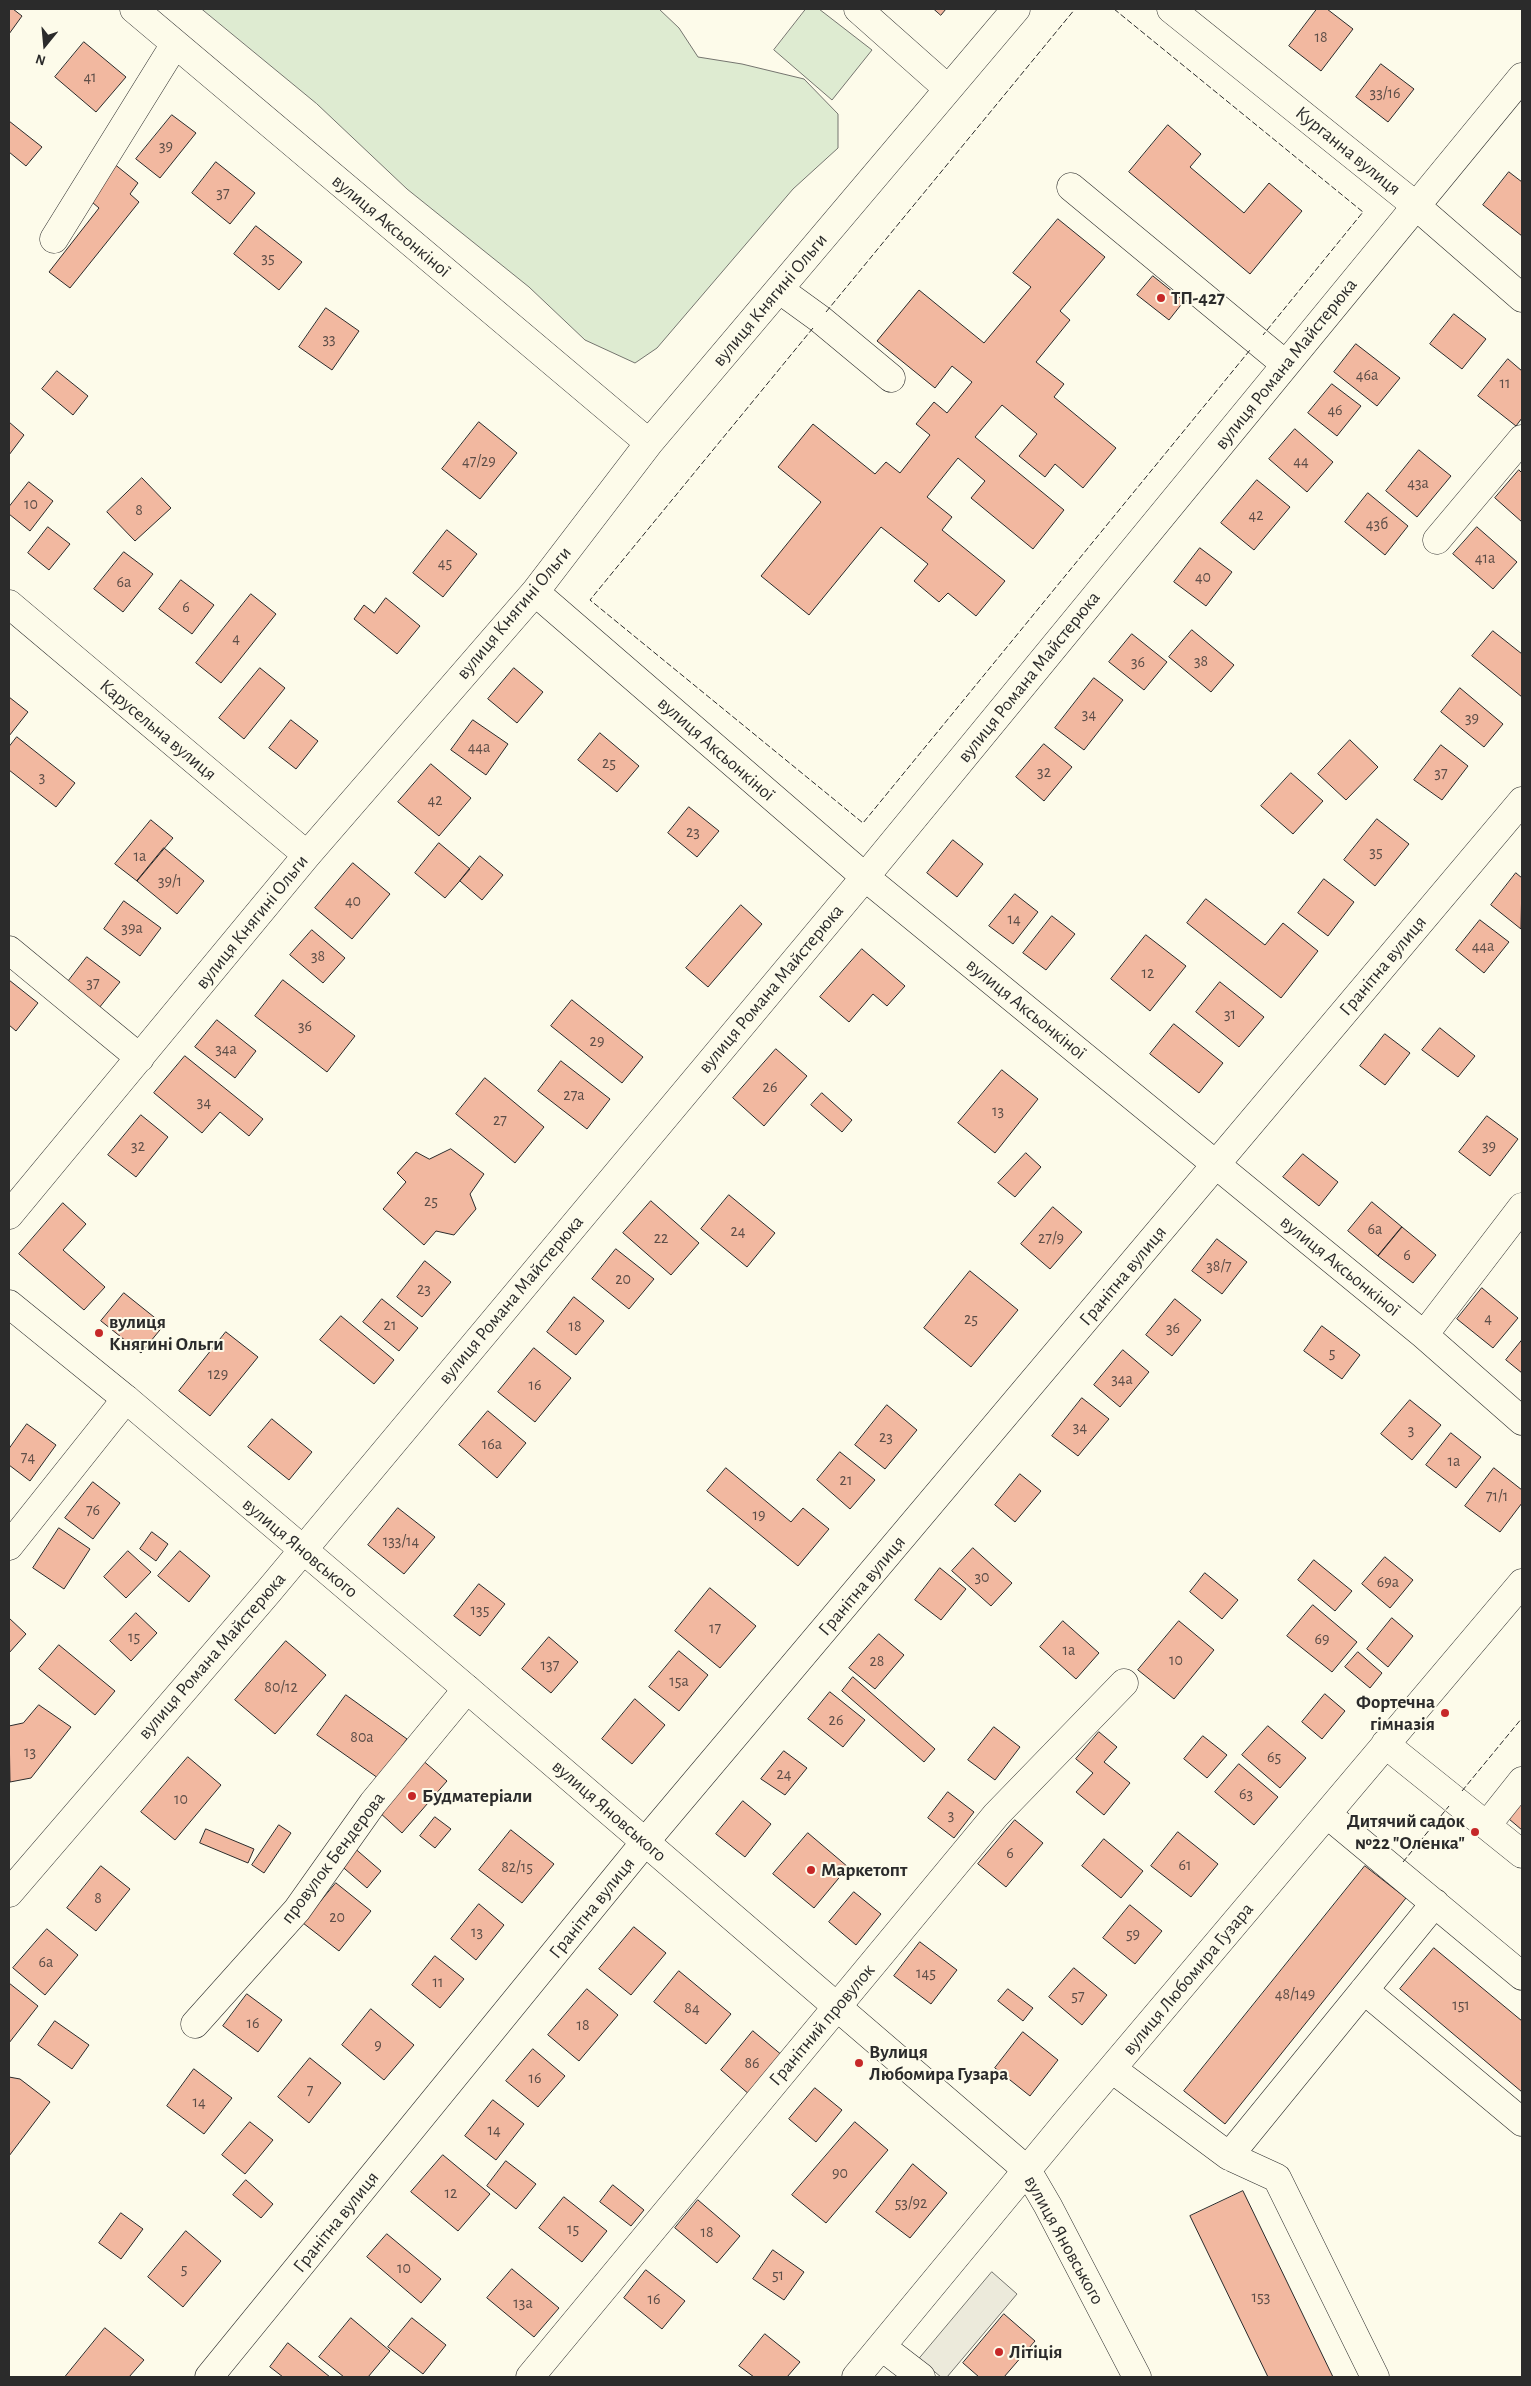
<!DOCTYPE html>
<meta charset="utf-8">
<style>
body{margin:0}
#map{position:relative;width:1531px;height:2386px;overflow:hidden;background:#fdfbea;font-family:"Alegreya Sans",sans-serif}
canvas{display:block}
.frame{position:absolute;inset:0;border:10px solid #2b2b2b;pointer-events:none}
.north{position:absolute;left:20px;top:20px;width:50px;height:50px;-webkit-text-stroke:4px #fdfbea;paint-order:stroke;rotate:197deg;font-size:14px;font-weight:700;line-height:20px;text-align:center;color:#2b2b2b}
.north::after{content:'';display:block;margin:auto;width:18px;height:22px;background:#2b2b2b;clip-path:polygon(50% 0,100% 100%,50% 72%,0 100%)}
</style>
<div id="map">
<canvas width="1531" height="2386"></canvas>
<div class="frame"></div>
<div class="north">N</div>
</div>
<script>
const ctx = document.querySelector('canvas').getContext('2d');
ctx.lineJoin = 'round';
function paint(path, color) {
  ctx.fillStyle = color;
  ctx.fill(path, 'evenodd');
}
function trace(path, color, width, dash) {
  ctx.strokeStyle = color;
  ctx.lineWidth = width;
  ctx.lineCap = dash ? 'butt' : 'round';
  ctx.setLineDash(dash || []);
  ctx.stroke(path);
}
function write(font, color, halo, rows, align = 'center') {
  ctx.font = font + ' "Alegreya Sans",sans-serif';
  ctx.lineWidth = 4;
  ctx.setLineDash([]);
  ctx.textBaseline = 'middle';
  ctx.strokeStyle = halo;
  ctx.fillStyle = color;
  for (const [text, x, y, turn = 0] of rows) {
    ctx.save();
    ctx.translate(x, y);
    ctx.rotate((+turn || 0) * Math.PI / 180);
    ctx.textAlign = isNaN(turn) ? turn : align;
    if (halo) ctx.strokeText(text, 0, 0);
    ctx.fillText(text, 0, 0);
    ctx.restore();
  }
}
const green = new Path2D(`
 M202,9H659L679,28L698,57L742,64L804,79L838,114V148L793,189L657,348L635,363L585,340L529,287L407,189L317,104Z
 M806,9H819L872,50L832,100L774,50Z`);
const parking = new Path2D(`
 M992,2272L1017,2294L947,2377H941L919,2359Z`);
const building = new Path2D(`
 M9,9H13L22,16L9,34Z
 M934,9H946L941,15Z
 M1317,9H1327L1353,29L1321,71L1289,46Z
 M84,42L126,77L96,112L55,77Z
 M1381,64L1414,89L1388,122L1356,97Z
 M172,115L196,133L160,178L136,159Z
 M9,121L42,147L26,166L9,152Z
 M1168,125L1201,154L1190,167L1244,213L1269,183L1302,211L1250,274L1129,172Z
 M216,162L255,193L230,224L192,193Z
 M113,163L138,183L130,194L139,202L70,288L49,272L99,208L86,197Z
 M1509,172L1522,182V236L1483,205Z
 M1058,219L1105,257L1060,311L1070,320L1036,362L1064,384L1054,397L1116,448L1083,488L1055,464L1045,477L1019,456L1037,434L1002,405L975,437L1064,510L1033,549L971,498L985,481L958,458L927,497L952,517L942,530L1005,581L976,616L948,593L939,602L914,581L928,564L881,527L809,615L761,576L821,502L778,467L813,424L875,474L886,462L900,473L930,435L916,424L934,402L947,413L972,382L952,366L935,388L877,341L919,290L984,343L1031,287L1013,273Z
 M256,226L302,262L279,290L234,254Z
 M1153,276L1184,301L1169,320L1137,295Z
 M326,308L359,331L332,370L299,347Z
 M1454,314L1486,339L1462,369L1430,344Z
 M1356,344L1400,378L1377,406L1334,372Z
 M1508,359L1522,371V418L1516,426L1478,396Z
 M57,371L88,396L73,415L42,389Z
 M1332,384L1361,406L1337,436L1308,413Z
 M9,422L24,435L9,455Z
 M479,422L517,453L480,499L442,469Z
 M1295,429L1333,462L1307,492L1269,459Z
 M1419,450L1451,476L1417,517L1386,491Z
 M1519,470L1522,473V522L1495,498Z
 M142,478L171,508L135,541L107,512Z
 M1257,480L1290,507L1254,550L1221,523Z
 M29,482L53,501L30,531L9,514V507Z
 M1368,493L1408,526L1385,555L1345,522Z
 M48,527L70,544L49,570L28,553Z
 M1477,527L1517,562L1493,589L1453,554Z
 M447,530L477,554L443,597L413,573Z
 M1200,548L1232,572L1206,606L1174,582Z
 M124,552L153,574L123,612L94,589Z
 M181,580L214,605L192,634L159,609Z
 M251,594L276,614L221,683L196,663Z
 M386,598L420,626L397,654L354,619L364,605L374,613Z
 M1192,630L1234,665L1211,692L1169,657Z
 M1493,631L1522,654V697L1472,656Z
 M1132,634L1167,662L1144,690L1109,662Z
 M260,668L285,688L244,739L219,718Z
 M514,668L543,692L517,723L488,699Z
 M1094,678L1123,700L1084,750L1055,728Z
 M1460,688L1503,724L1484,747L1441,712Z
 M9,697L28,712L9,736Z
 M291,720L318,741L296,769L269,748Z
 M473,720L508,744L486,775L451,750Z
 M600,733L639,766L617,792L578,760Z
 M17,737L75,783L56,807L9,770V747Z
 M1350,740L1378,767L1346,800L1318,774Z
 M1044,744L1072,767L1044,801L1016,777Z
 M1441,745L1468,766L1442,800L1414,780Z
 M431,764L471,798L439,836L398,802Z
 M1291,773L1323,801L1293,834L1261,806Z
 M689,807L719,831L697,857L668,833Z
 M1377,819L1409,844L1375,886L1344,860Z
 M151,820L173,838L137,881L115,864Z
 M953,840L983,864L957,897L927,873Z
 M439,843L470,869L445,898L415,873Z
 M164,848L204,881L177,914L137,881Z
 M480,856L503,875L482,900L460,881Z
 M353,863L390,894L352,939L315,908Z
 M1516,873L1522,878L1521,929L1491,905Z
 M1324,879L1354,902L1328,936L1298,913Z
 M1015,894L1038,912L1013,944L989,926Z
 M1206,899L1265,945L1283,923L1318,951L1281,998L1187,923Z
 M124,901L161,928L140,956L104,929Z
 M741,905L762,924L708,987L686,968Z
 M1052,916L1075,934L1046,970L1023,953Z
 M1480,920L1509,942L1484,973L1456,950Z
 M312,930L345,958L323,983L290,955Z
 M1146,935L1186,966L1150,1011L1111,979Z
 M862,949L905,986L887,1006L873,994L849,1022L820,997Z
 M87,957L120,982L99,1008L67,983Z
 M9,980L38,1003L16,1031L9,1025Z
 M283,980L355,1036L327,1072L255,1016Z
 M1220,982L1264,1017L1239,1047L1196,1012Z
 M572,1000L643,1057L622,1083L551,1026Z
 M217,1020L256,1051L235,1078L195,1047Z
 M1174,1024L1223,1063L1199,1093L1150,1054Z
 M1440,1028L1475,1056L1458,1077L1422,1050Z
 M1385,1034L1410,1053L1385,1085L1360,1066Z
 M776,1049L807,1076L764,1126L733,1098Z
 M185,1056L263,1119L249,1136L220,1112L202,1133L154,1093Z
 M561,1061L610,1099L587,1129L538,1091Z
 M1002,1070L1038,1099L995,1153L958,1123Z
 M485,1078L544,1127L515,1163L456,1114Z
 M822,1093L852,1120L842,1132L811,1105Z
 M141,1115L168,1137L136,1177L108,1155Z
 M1487,1116L1518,1139L1490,1176L1459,1152Z
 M451,1149L484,1174L470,1194L476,1209L454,1235L436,1231L424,1245L383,1209L406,1182L397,1173L416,1152L429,1159Z
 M1026,1153L1041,1167L1015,1197L998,1183Z
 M1303,1154L1338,1182L1319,1206L1283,1177Z
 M729,1195L775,1233L747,1267L701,1229Z
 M651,1201L699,1243L671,1275L623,1233Z
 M1372,1202L1402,1227L1378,1256L1348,1231Z
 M63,1203L86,1224L63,1250L105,1287L84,1310L19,1254Z
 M1053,1207L1082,1232L1050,1269L1021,1244Z
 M1402,1227L1436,1255L1413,1283L1378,1256Z
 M1217,1239L1247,1262L1222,1294L1192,1271Z
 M616,1249L654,1279L629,1309L592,1279Z
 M425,1261L451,1282L422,1317L397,1297Z
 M970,1271L1018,1310L971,1367L924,1328Z
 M1482,1288L1518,1318L1493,1348L1457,1319Z
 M124,1293L164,1325L141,1353L101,1321Z
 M574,1297L604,1321L576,1355L547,1332Z
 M382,1299L418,1328L399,1351L363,1322Z
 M1175,1299L1201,1320L1172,1356L1146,1335Z
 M341,1316L394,1360L374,1384L320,1340Z
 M1322,1326L1360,1355L1342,1379L1304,1351Z
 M226,1332L258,1357L210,1416L179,1391Z
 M1522,1340V1373L1506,1360Z
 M534,1348L571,1378L535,1422L498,1392Z
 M1123,1350L1149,1372L1120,1407L1094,1385Z
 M1082,1398L1109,1419L1078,1456L1052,1436Z
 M1410,1400L1441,1425L1412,1460L1381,1434Z
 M887,1405L917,1430L885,1469L855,1445Z
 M488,1411L526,1443L497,1478L459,1445Z
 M272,1419L312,1452L289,1480L248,1447Z
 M27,1424L56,1445L30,1481L9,1465V1449Z
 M1451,1433L1481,1457L1456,1488L1426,1465Z
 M840,1452L875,1480L850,1509L817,1480Z
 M726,1468L791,1522L803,1508L829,1529L798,1566L707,1491Z
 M1494,1468L1522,1490V1503L1500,1532L1465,1506Z
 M1020,1474L1041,1491L1015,1522L995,1505Z
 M93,1482L120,1503L93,1539L65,1518Z
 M398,1508L435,1537L404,1574L368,1545Z
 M59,1528L90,1549L64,1589L33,1568Z
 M152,1532L168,1544L156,1561L140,1549Z
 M973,1548L1012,1583L991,1606L952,1571Z
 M128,1551L151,1572L126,1598L104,1577Z
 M180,1551L210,1576L189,1602L158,1576Z
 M1385,1557L1413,1580L1390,1608L1362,1584Z
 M1314,1560L1352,1591L1335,1611L1298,1580Z
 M940,1568L966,1589L941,1620L915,1600Z
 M1205,1573L1238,1600L1222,1619L1190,1592Z
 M479,1584L505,1604L480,1636L454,1616Z
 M710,1588L756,1626L720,1668L675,1631Z
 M1313,1605L1357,1642L1332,1672L1287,1636Z
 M136,1613L157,1633L131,1661L110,1641Z
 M9,1618L26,1634L9,1653Z
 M1392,1618L1413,1636L1388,1667L1367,1649Z
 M1063,1621L1099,1653L1076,1679L1040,1647Z
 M1179,1621L1214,1650L1174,1699L1138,1670Z
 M879,1634L904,1655L875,1689L849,1668Z
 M549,1637L578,1662L551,1693L522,1669Z
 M286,1641L326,1675L275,1734L235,1700Z
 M59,1645L115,1691L95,1715L39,1669Z
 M679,1651L708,1675L679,1711L649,1687Z
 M1358,1652L1382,1673L1370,1688L1345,1667Z
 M853,1677L935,1749L924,1762L842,1691Z
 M830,1692L865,1720L843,1747L808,1719Z
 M1325,1694L1345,1711L1322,1739L1302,1722Z
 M346,1695L407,1739L378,1778L317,1735Z
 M635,1699L665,1725L632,1764L602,1739Z
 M39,1705L71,1727L31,1778L10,1782L9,1726L23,1723Z
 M1268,1726L1306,1758L1280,1788L1242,1755Z
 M994,1727L1020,1747L995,1780L968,1760Z
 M1099,1732L1117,1747L1104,1762L1130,1783L1104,1815L1076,1792L1093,1773L1076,1759Z
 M1203,1736L1227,1755L1207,1778L1184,1759Z
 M784,1751L807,1768L785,1795L761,1779Z
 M188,1757L221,1785L175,1840L141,1812Z
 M421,1759L447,1781L402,1833L378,1811Z
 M1239,1764L1278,1797L1254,1825L1215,1792Z
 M948,1792L974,1812L954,1838L928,1818Z
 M743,1801L771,1824L745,1857L716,1834Z
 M1522,1802V1830L1509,1819Z
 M435,1817L451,1829L435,1848L420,1836Z
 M1015,1820L1043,1843L1006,1887L978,1864Z
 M279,1825L291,1833L264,1873L252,1865Z
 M206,1829L254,1849L248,1863L200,1843Z
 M511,1830L554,1864L522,1903L479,1870Z
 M1178,1832L1218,1864L1191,1897L1151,1866Z
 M808,1833L848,1867L814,1908L773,1874Z
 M1104,1839L1143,1871L1121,1898L1082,1866Z
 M352,1846L381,1871L367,1888L338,1863Z
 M101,1866L130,1889L96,1931L67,1908Z
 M1365,1866L1406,1898L1225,2124L1184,2091Z
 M336,1883L371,1911L339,1951L303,1923Z
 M854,1892L881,1914L856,1945L829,1922Z
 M479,1904L504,1925L476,1960L451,1939Z
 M1130,1905L1162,1931L1135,1964L1103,1938Z
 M634,1927L666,1953L631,1995L599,1969Z
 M47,1929L78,1955L45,1995L13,1968Z
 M920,1942L957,1970L931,2004L894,1976Z
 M1434,1948L1522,2021V2092L1400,1989Z
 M435,1956L464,1979L440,2008L412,1985Z
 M1074,1968L1107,1995L1082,2025L1049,1997Z
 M679,1971L731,2014L706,2044L654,2002Z
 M9,1983L38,2006L9,2043Z
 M587,1989L618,2015L579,2061L548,2035Z
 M1008,1989L1033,2008L1023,2021L998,2001Z
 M247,1994L282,2020L258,2052L223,2026Z
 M371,2009L414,2045L384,2080L342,2045Z
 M55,2021L89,2045L72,2069L38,2045Z
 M753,2031L783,2056L750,2095L721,2070Z
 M1023,2032L1058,2060L1030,2096L995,2068Z
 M533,2049L565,2076L538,2107L506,2081Z
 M310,2058L341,2083L309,2123L278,2097Z
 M194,2069L232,2098L204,2134L167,2106Z
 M9,2077L20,2079L50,2102L9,2156Z
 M815,2088L842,2110L816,2142L789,2119Z
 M493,2100L524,2124L496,2160L465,2136Z
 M250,2122L273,2140L245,2174L222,2155Z
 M855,2122L888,2150L826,2223L792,2195Z
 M443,2155L490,2194L458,2231L411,2192Z
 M506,2161L536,2184L516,2209L487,2186Z
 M913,2164L947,2193L910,2238L876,2212Z
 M246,2180L273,2204L261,2218L233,2195Z
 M613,2185L644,2210L631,2226L600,2202Z
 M1243,2191L1333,2377H1268L1190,2216Z
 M564,2197L607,2231L582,2262L539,2228Z
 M698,2200L740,2236L717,2263L675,2228Z
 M121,2213L143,2229L121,2259L99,2243Z
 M186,2231L221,2261L183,2307L148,2277Z
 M387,2234L441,2279L421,2303L367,2257Z
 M773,2250L804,2272L784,2300L753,2279Z
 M512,2269L559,2308L534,2337L487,2298Z
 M646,2270L685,2301L662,2329L624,2298Z
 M1004,2314L1035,2341L1004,2377H979L963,2363Z
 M351,2318L390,2351L368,2377H344L319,2357Z
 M412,2318L446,2345L423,2374L388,2347Z
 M105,2328L144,2360L129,2377H65Z
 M765,2334L800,2362L787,2377H754L739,2366Z
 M288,2343L330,2377H283L270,2367Z`);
const minor = new Path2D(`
 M134,9L649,443
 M858,9L947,88
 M1171,9L1415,205L1522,298
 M1071,187L1285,364
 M54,239L175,44
 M780,290L820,319L891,378
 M1437,540L1522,439
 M535,592L865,877L1424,1335L1522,1421
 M9,604L307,855
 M9,950L140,1058
 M9,1215L307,855L535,592L649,443L1016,9
 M1424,1335L1522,1207
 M9,1546L126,1399
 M1385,1744L1522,1854
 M1328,1815L1522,1976
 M1487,1825L1522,1781
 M9,1893L268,1592L865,877L1522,77
 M1364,1990L1522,2122
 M195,2024L297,1910L373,1803L467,1689
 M1112,2069L1229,2156L1435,1903
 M1229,2156L1277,2178L1375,2377
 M882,2347L921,2377
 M209,2377L645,1842L1522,801
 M530,2377L996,1815L1124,1683
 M856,2377L1065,2124L1522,1583`);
const major = new Path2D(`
 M9,1304L126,1399L467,1689L1027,2170L1048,2206L1137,2377`);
const fence = new Path2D(`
 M1114,9L1363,212L1263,335
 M826,312L1075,9
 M813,328L590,600L863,823L1250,350
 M1462,1791L1522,1718
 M1403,1862L1449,1806`);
const markers = [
 [1161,298,5,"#c62828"],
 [99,1333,5,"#c62828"],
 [1445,1713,5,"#c62828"],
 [412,1796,5,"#c62828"],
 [1475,1832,5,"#c62828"],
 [811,1870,5,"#c62828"],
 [859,2063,5,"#c62828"],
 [999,2352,5,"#c62828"]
];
const numberNames = [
 ["18",1321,37],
 ["41",90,77],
 ["33/16",1385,93],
 ["39",166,146],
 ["37",223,193],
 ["35",268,258],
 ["33",329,339],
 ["46а",1367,375],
 ["11",1505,383],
 ["46",1335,410],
 ["47/29",479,461],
 ["44",1301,461],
 ["43а",1418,483],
 ["10",31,504],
 ["8",139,510],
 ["42",1256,515],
 ["43б",1377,524],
 ["41а",1485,558],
 ["45",445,563],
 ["40",1203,577],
 ["6а",124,582],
 ["6",186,607],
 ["4",236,638],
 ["38",1201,661],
 ["36",1138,662],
 ["34",1089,714],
 ["39",1472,718],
 ["44а",479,747],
 ["25",609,763],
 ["32",1044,772],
 ["37",1441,773],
 ["3",42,777],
 ["42",435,800],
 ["23",693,832],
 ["35",1376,852],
 ["1а",140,856],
 ["39/1",170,881],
 ["40",353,901],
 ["14",1014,919],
 ["39а",132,928],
 ["44а",1483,946],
 ["38",318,956],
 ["12",1148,973],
 ["37",93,983],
 ["31",1230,1014],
 ["36",305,1026],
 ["29",597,1041],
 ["34а",226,1049],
 ["26",770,1087],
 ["27а",574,1095],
 ["34",204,1102],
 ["13",998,1111],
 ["27",500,1120],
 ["32",138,1146],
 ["39",1489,1146],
 ["25",431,1201],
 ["6а",1375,1229],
 ["24",738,1231],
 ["22",661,1238],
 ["27/9",1051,1238],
 ["6",1407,1255],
 ["38/7",1219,1266],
 ["20",623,1279],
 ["23",424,1289],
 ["4",1488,1318],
 ["25",971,1319],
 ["21",390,1325],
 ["18",575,1326],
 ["36",1173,1328],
 ["5",1332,1353],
 ["129",218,1374],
 ["34а",1122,1379],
 ["16",535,1385],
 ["34",1080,1427],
 ["3",1411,1430],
 ["23",886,1437],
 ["16а",492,1444],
 ["74",28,1457],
 ["1а",1454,1461],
 ["21",846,1480],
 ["71/1",1497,1496],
 ["76",93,1510],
 ["19",759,1515],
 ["133/14",401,1541],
 ["30",982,1577],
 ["69а",1388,1582],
 ["135",480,1610],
 ["17",715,1628],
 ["15",134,1637],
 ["69",1322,1639],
 ["1а",1069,1650],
 ["10",1176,1660],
 ["28",877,1661],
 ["137",550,1665],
 ["15а",679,1681],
 ["80/12",281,1687],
 ["26",836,1720],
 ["80а",362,1737],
 ["13",30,1752],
 ["65",1274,1757],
 ["24",784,1774],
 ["63",1246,1794],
 ["10",181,1799],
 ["3",951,1815],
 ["6",1010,1853],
 ["61",1185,1865],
 ["82/15",517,1867],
 ["8",98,1898],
 ["20",337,1917],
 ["13",477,1932],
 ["59",1133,1934],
 ["6а",46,1962],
 ["145",926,1973],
 ["11",438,1982],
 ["48/149",1295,1994],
 ["57",1078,1996],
 ["151",1461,2005],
 ["84",692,2008],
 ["16",253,2023],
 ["18",583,2025],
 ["9",378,2045],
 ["86",752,2063],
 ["16",535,2078],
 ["7",310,2090],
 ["14",199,2102],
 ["14",494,2130],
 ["90",840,2173],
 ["12",451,2193],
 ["53/92",911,2203],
 ["15",573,2229],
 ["18",707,2232],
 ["10",404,2268],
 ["5",184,2269],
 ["51",778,2275],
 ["153",1261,2297],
 ["16",654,2299],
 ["13а",523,2303]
];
const streetNames = [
 ["Курганна вулиця",1348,151,39],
 ["вулиця Аксьонкіної",391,226,40],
 ["вулиця Княгині Ольги",770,300,-50],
 ["вулиця Романа Майстерюка",1286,364,-51],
 ["вулиця Княгині Ольги",514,613,-50],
 ["вулиця Романа Майстерюка",1029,677,-51],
 ["Карусельна вулиця",158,730,40],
 ["вулиця Аксьонкіної",716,749,41],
 ["вулиця Княгині Ольги",252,922,-51],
 ["Гранітна вулиця",1383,966,-50],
 ["вулиця Романа Майстерюка",771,989,-50],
 ["вулиця Аксьонкіної",1026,1009,39],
 ["вулиця Аксьонкіної",1340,1266,39],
 ["Гранітна вулиця",1123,1276,-50],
 ["вулиця Романа Майстерюка",511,1300,-50],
 ["вулиця Яновського",300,1548,40],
 ["Гранітна вулиця",862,1586,-50],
 ["вулиця Романа Майстерюка",212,1656,-49],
 ["вулиця Яновського",609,1811,41],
 ["провулок Бендерова",333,1858,-53],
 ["Гранітна вулиця",592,1908,-51],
 ["вулиця Любомира Гузара",1188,1979,-50],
 ["Гранітний провулок",822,2025,-50],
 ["Гранітна вулиця",336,2222,-51],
 ["вулиця Яновського",1064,2240,61]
];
const poiNames = [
 ["ТП-427",1171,298],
 ["вулиця",109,1322],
 ["Княгині Ольги",109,1344],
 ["Фортечна",1435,1702,"right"],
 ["гімназія",1435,1724,"right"],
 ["Будматеріали",422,1796],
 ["Дитячий садок",1465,1821,"right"],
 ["№22 \"Оленка\"",1465,1843,"right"],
 ["Маркетопт",821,1870],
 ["Вулиця",869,2052],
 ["Любомира Гузара",869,2074],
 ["Літіція",1009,2352]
];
paint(green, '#deebd1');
trace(green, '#74746e', 1);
paint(parking, '#eceadb');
trace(parking, '#74746e', 1);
paint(building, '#f2b8a0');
trace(building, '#2b2b2b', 1);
trace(minor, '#2b2b2b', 29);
trace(major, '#2b2b2b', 29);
trace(minor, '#fdfbea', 28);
trace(major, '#fdfbea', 28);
trace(fence, '#2b2b2b', 1, [6, 2.5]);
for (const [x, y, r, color] of markers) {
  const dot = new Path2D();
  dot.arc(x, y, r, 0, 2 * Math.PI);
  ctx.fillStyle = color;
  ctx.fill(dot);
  trace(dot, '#fdfbea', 2);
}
write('16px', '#5d4e48', null, numberNames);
write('19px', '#2b2b2b', '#fdfbea', streetNames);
write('bold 19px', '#2b2b2b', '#fdfbea', poiNames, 'left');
</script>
